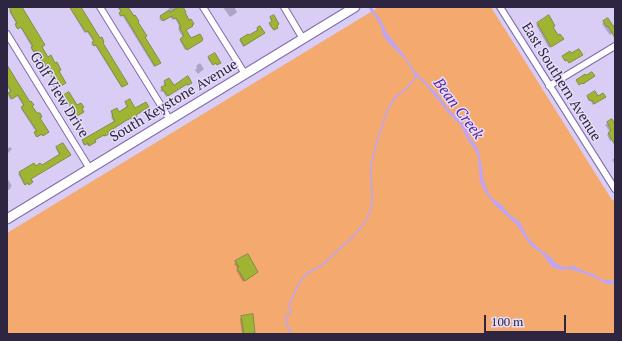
<!DOCTYPE html>
<style>
body{margin:0}
#map{position:relative;width:622px;height:341px;overflow:hidden;background:#d9cdf6;font-family:"PT Serif",serif}
canvas{display:block}
.frame{position:absolute;inset:0;border:8px solid #2e2640;pointer-events:none}
.scale{position:absolute;left:484px;top:315px;width:82px;height:18px;box-sizing:border-box;border:2px solid #2e2640;border-top:0;padding-left:5px;font-size:12px;line-height:14px;white-space:nowrap;color:#2e2640;-webkit-text-stroke:3px #e5ddf9;paint-order:stroke}
</style>
<div id="map">
<canvas width="622" height="341"></canvas>
<div class="frame"></div>
<div class="scale">100 m</div>
</div>
<script>
const ctx = document.querySelector('canvas').getContext('2d');
ctx.lineJoin = 'round';
function paint(path, color) {
  ctx.fillStyle = color;
  ctx.fill(path, 'evenodd');
}
function trace(path, color, width, dash) {
  ctx.strokeStyle = color;
  ctx.lineWidth = width;
  ctx.lineCap = dash ? 'butt' : 'round';
  ctx.setLineDash(dash || []);
  ctx.stroke(path);
}
function write(font, color, halo, rows, align = 'center') {
  ctx.font = font + ' "PT Serif",serif';
  ctx.lineWidth = 3;
  ctx.setLineDash([]);
  ctx.textBaseline = 'middle';
  ctx.strokeStyle = halo;
  ctx.fillStyle = color;
  for (const [text, x, y, turn = 0] of rows) {
    ctx.save();
    ctx.translate(x, y);
    ctx.rotate((+turn || 0) * Math.PI / 180);
    ctx.textAlign = isNaN(turn) ? turn : align;
    if (halo) ctx.strokeText(text, 0, 0);
    ctx.fillText(text, 0, 0);
    ctx.restore();
  }
}
const green = new Path2D(`
 M379,7H491L612,200H615V334H7V233Z`);
const water = new Path2D(`
 M368,7H372L375,13L381,20L386,32L405,56L413,69L438,95L449,110L461,121L465,126L470,138L478,148L482,166L483,179L489,194L493,199L502,205L509,214L519,221L526,234L530,240L536,246L549,256L557,264L563,267L574,266L586,272L594,274L602,280H611L615,281V285L604,283L594,277L577,271L568,269L561,270L552,267L544,256L539,251L531,246L524,236L517,225L494,204L487,195L480,182L478,157L474,148L468,141L465,134L460,124L451,116L425,84L414,74L405,59L389,43L383,35L380,24Z`);
const shadow = new Path2D(`
 M12,7H22L23,8L22,9L41,47L58,71L64,84L55,89L52,84L54,82L35,51L33,52L31,49L32,48L20,27L17,29L15,26L17,25L10,13V12L9,9Z
 M69,7H79L102,43L126,85L121,87L95,45L93,46L91,44L94,42L87,32L85,33L84,32Z
 M117,7H130L128,9L137,22L144,37L159,64L154,67L122,15L120,17L119,15L121,13Z
 M168,7H182L185,31L191,40L199,42L185,50L180,41L183,38L178,29L180,28L175,18L172,20L170,16L161,21L159,18L170,11Z
 M223,7H234L237,12L235,14L230,17Z
 M548,17L552,27L561,40L549,48L536,25Z
 M271,18L276,26V28L273,30L269,25L272,22L270,19Z
 M604,22L613,27L615,26V35L613,33L610,35L602,24Z
 M260,27L263,34L243,47L239,40L248,35L249,37L257,31L256,30Z
 M209,58L219,63L216,65L215,63L212,65L208,59Z
 M200,63L204,69L198,74L195,70L197,68L196,66Z
 M7,68L39,118L47,133L42,136L41,134L36,137L34,134L36,132L21,109L24,107L17,96L10,100L8,95L11,93L7,87Z
 M188,77L189,84L187,86L186,84L166,97L163,91L161,92L160,90L165,86L163,84L169,79L173,86Z
 M69,93L77,106L80,108L82,112L74,117L72,113V112L71,109L63,97Z
 M588,97L598,98H603L593,105L590,100L589,101L587,98Z
 M126,103L135,115V118L131,120L130,118L126,121L125,120L107,132L106,135L104,137L103,135L94,141V143L88,146L86,144L84,146L82,142L83,141L114,122L111,118L112,117L111,113L112,112L118,113L127,108L125,104Z
 M612,120L615,126V139L610,141L607,135L610,132L605,125Z
 M63,144L69,155L30,179L31,183L28,185L27,183L24,185L18,174L34,164L36,167H41L59,155L56,149Z
 M7,147L9,148L10,147L12,149L7,154Z
 M615,157V163H614L612,160Z
 M7,178L12,186L10,187L11,188L7,191Z
 M236,262L257,272L243,282L236,270L238,269L234,264Z
 M242,317L254,332L253,334H242L240,319Z`);
const stream = new Path2D(`
 M289,334L290,330L287,325L285,317L287,315L290,314L291,311L289,305C293,296 297,285 303,278C309,270 321,268 328,260C341,246 360,234 368,216C376,200 370,184 371,168C372,156 376,146 379,135C384,122 385,111 394,99C398,94 404,91 408,87C411,83 414,79 417,75`);
const building = new Path2D(`
 M9,7H22L45,45L42,47L48,57L51,55L55,63L57,62L61,70L59,71L66,83L56,89L52,82L54,80L36,50L34,52L31,47L33,46L21,27L18,29L15,24L17,23L10,11L11,10Z
 M70,7H81L100,38L102,37L104,42L103,43L128,84L122,87L96,45L94,46L92,42L94,41L88,31L86,32L85,31Z
 M119,7H128L134,16L135,15L139,21L138,22L147,36L145,37L161,63L155,66L124,15L121,16L119,13L121,11Z
 M179,7H183L186,12H185L189,20L191,19L194,24L192,25L193,26L186,30L191,38L200,34L203,39L202,40V41L187,50L180,39L184,36L179,27L181,26L176,18L174,19L172,16L163,21L160,16L169,10L170,12Z
 M274,15L279,24L277,26L278,28L274,30L269,23L272,21L270,17Z
 M549,15L555,26L553,27L558,35L560,34L564,39L551,47L537,23Z
 M608,18L613,26L615,25V38L608,26L607,27L603,21Z
 M260,26L265,33L244,46L240,39L248,34L249,35L258,30L257,28Z
 M579,49L583,55L569,63L567,60L565,61L562,56L570,51L571,53Z
 M215,53L221,63L217,65L216,63L213,65L208,57Z
 M7,65L30,102L31,101L34,105L32,106L37,113H40L42,117L40,118L49,132L43,136L42,134L37,137L34,132L37,131L21,107L24,105L18,95L12,99L8,93L11,91L7,84Z
 M592,72L595,76L583,84L582,83L579,85L576,80L585,74L586,75Z
 M188,76L192,83L188,85L187,84L168,96L164,91H163L161,87L166,85L164,81L169,78L174,85Z
 M595,91L598,96L603,93L606,97L594,104L592,100L590,101L587,96Z
 M69,92L77,105L81,103L84,107L82,108L84,112L75,117L72,111H73L72,108L64,95Z
 M130,99L135,108L146,102L149,107L136,115L137,117L133,120L131,118L127,120L108,132L109,134L105,136L104,135L95,140L96,142L89,146L88,143L85,145L82,140L115,121L112,116L113,115L111,111L117,108L119,112L128,106L125,102Z
 M612,119L615,124V145L608,133L611,130L607,122Z
 M63,143L71,155L31,179L33,182L29,185L28,183L25,185L19,172L34,163L36,166L40,163L42,165L60,154L56,147Z
 M248,254L258,272L245,281L237,268L239,267L235,261Z
 M253,314L255,333L244,334L241,316Z`);
const street = new Path2D(`
 M100,7L170,120
 M203,7L245,74
 M284,7L303,39
 M500,7L615,189
 M7,34L90,169
 M549,86L615,46`);
const secondary = new Path2D(`
 M7,219L355,7`);
const streetNames = [
 ["East Southern Avenue",561,82,58],
 ["Golf View Drive",59,95,58],
 ["South Keystone Avenue",174,101,-31]
];
const waterNames = [
 ["Bean Creek",458,109,53]
];
paint(green, '#f4aa6f');
paint(water, '#bea4f8');
paint(shadow, '#0003');
trace(stream, '#bea4f8', 1.5);
paint(building, '#9fb433');
trace(building, '#808d48', 1);
trace(street, '#806caa', 8);
trace(secondary, '#806caa', 11);
trace(street, '#fff', 6);
trace(secondary, '#fff', 9);
write('14px', '#2e2640', '#e5ddf9', streetNames);
write('italic 15px', '#58229b', '#e5ddf9', waterNames);
</script>
